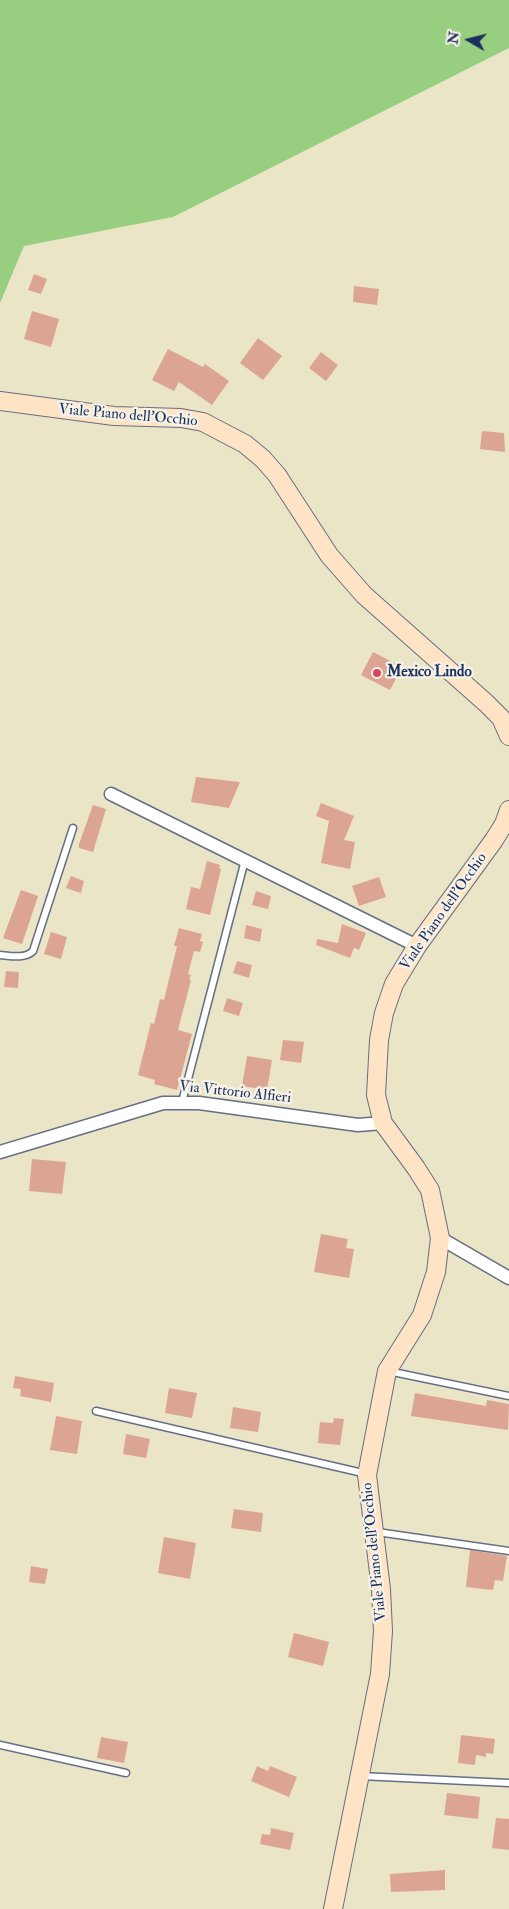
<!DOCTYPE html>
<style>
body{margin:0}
#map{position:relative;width:509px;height:1909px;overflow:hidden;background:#ebe5c8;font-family:"IM FELL Double Pica",serif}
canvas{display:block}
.north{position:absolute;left:444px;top:15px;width:50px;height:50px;-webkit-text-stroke:4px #f7f3e8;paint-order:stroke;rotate:278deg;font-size:14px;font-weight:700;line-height:20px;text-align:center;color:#1b2f5e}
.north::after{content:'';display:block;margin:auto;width:18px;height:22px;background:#1b2f5e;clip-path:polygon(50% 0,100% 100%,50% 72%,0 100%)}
</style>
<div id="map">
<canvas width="509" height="1909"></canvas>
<div class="north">N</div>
</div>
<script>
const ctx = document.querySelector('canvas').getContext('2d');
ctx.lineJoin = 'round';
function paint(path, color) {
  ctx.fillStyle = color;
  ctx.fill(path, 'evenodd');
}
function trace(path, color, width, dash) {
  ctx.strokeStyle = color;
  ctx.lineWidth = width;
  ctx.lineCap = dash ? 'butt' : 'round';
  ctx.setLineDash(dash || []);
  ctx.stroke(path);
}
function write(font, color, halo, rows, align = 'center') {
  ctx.font = font + ' "IM FELL Double Pica",serif';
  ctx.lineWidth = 4.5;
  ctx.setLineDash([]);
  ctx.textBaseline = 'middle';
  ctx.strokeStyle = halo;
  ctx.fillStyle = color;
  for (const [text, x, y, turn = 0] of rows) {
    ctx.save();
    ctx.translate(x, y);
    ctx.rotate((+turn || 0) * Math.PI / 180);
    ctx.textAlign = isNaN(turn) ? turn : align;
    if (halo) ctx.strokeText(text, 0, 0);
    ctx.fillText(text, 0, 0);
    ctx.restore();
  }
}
const green = new Path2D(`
 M0,0H509V48L173,217L24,246L0,303Z`);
const building = new Path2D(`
 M34,274L47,279L41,294L28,290Z
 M354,286L379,289L377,305L353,302Z
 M32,311L59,319L51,347L24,339Z
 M258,338L282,356L263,380L240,363Z
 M168,349L203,367L205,364L229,381L212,405L179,382L174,391L152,380Z
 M321,352L338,365L326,381L309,368Z
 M482,431L504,433L505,452L480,449Z
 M373,652L402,667L390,690L361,675Z
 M196,777L240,782L229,808L191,802Z
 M321,803L354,816L344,840L355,842L350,869L321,863L329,821L316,816Z
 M93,805L106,809L93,852L79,848V844Z
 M207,861L220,865L219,868L221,869L210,915L186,909L191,887L200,889Z
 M71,876L84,881L81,893L66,888Z
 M379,877L386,897L359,906L352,886Z
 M21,890L38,896L22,944L3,938Z
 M256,891L271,896L268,909L252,905Z
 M342,924L366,933L359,950L354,948L350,958L316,945L317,939L338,943Z
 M246,925L262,929L260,942L244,938Z
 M179,928L202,934L200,941L203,942L200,952L194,951L188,974L191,975L189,980H191L178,1030L192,1034L177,1090L154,1084L155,1080L138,1075L151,1023L154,1024L160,999L164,1000L177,946H174Z
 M51,932L67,937L61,959L44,954Z
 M237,961L252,965L249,978L233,973Z
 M6,971L19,972L18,988L4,987Z
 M227,998L243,1003L239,1016L223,1011Z
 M283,1040L304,1042L301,1063L280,1060Z
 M247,1056L272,1060L267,1090L242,1086Z
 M32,1159L66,1162L62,1194L29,1191Z
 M321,1234L348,1239L346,1248L354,1249L349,1278L314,1272Z
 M15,1376L54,1383L51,1402L20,1396L21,1389L13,1388Z
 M169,1388L197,1393L192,1418L165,1413Z
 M415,1393L486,1406L487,1400L509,1404L508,1430L411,1416Z
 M233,1407L261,1412L258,1432L230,1428Z
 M56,1416L82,1421L77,1454L50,1450Z
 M334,1418L344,1419L340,1445L318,1443L320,1422L333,1423Z
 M126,1434L150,1439L146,1458L123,1454Z
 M234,1509L263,1513L261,1532L231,1528Z
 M164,1537L196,1543L190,1579L158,1573Z
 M470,1550L507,1556L503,1581L495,1580L493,1590L466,1587Z
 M31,1566L48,1569L45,1584L29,1582Z
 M294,1633L329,1642L323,1666L288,1657Z
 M461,1735L495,1739L493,1754L486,1753V1757L476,1755L475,1765L458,1763Z
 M101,1737L128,1742L124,1763L97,1758Z
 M257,1766L268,1771L270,1766L297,1777L289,1797L251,1781Z
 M447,1793L480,1797L478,1819L444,1815Z
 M496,1818L509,1819V1850L492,1848Z
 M271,1828L294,1833L290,1850L260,1844L262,1834L270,1835Z
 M445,1870V1890L391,1892L390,1874Z`);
const service = new Path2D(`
 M0,955C11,956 25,959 33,951L73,828
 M182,1102L245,860
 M388,1371L509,1396
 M96,1411L367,1474
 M377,1532L509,1551
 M0,1745L126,1773
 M360,1776L509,1783`);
const minor = new Path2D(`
 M111,794L417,946
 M0,1152L163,1103H199L358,1125L383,1123
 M440,1238L509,1278`);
const secondary = new Path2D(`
 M0,401L114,416L181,418L203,422L245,444L263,459L277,475L329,555L364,595L486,703L501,718L509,736
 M333,1909L380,1674L383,1631L381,1589L367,1475L387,1371L422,1315L436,1272L440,1238L430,1190L416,1168L383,1123L376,1095L379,1040L384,1013L394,984L417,946L494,840L504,824L509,810`);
const markers = [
 [377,673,5,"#d1495b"]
];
const streetNames = [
 ["Viale Piano dell'Occhio",128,416,5],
 ["Viale Piano dell'Occhio",444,912,-55],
 ["Via Vittorio Alfieri",235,1093,6],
 ["Viale Piano dell'Occhio",375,1552,-96]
];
const poiNames = [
 ["Mexico Lindo",387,673]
];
paint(green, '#98ce7f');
paint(building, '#dca492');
trace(service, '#646f83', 9);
trace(minor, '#646f83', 15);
trace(secondary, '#646f83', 20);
trace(service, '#fff', 6);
trace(minor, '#fff', 12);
trace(secondary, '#fee4c5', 18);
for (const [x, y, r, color] of markers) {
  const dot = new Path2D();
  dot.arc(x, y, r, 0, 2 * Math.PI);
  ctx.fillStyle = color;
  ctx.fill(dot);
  trace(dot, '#f7f3e8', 2);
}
write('15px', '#1b2f5e', '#f7f3e8', streetNames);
write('bold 15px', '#1b2f5e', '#f7f3e8', poiNames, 'left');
</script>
